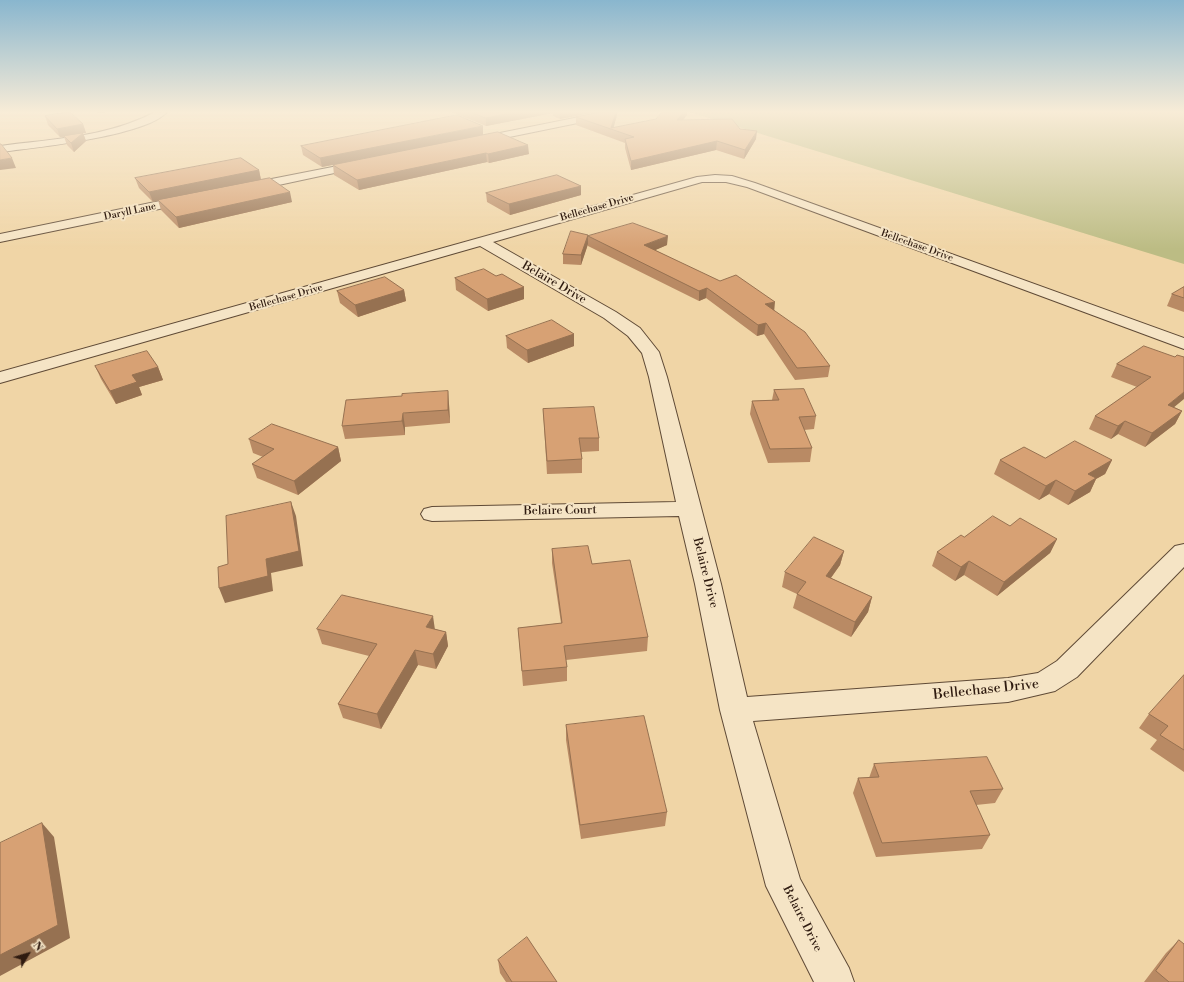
<!DOCTYPE html>
<style>
body{margin:0}
#map{position:relative;width:1184px;height:982px;overflow:hidden;background:#f0d5a6;font-family:"Libre Bodoni",serif}
canvas{display:block}
.north{position:absolute;left:8px;top:934px;width:40px;height:40px;-webkit-text-stroke:3px #f5e4c5;paint-order:stroke;rotate:52deg;font-size:11px;font-weight:700;line-height:16px;text-align:center;color:#2f1b10}
.north::after{content:'';display:block;margin:auto;width:14px;height:18px;background:#2f1b10;clip-path:polygon(50% 0,100% 100%,50% 72%,0 100%)}
</style>
<div id="map">
<canvas width="1184" height="982"></canvas>
<div class="north">N</div>
</div>
<script>
const ctx = document.querySelector('canvas').getContext('2d');
ctx.lineJoin = 'round';
function paint(path, color) {
  ctx.fillStyle = color;
  ctx.fill(path, 'evenodd');
}
function trace(path, color, width, dash) {
  ctx.strokeStyle = color;
  ctx.lineWidth = width;
  ctx.lineCap = dash ? 'butt' : 'round';
  ctx.setLineDash(dash || []);
  ctx.stroke(path);
}
function write(font, color, halo, rows, align = 'center') {
  ctx.font = font + ' "Libre Bodoni",serif';
  ctx.lineWidth = 4;
  ctx.setLineDash([]);
  ctx.textBaseline = 'middle';
  ctx.strokeStyle = halo;
  ctx.fillStyle = color;
  for (const [text, x, y, turn = 0] of rows) {
    ctx.save();
    ctx.translate(x, y);
    ctx.rotate((+turn || 0) * Math.PI / 180);
    ctx.textAlign = isNaN(turn) ? turn : align;
    if (halo) ctx.strokeText(text, 0, 0);
    ctx.fillText(text, 0, 0);
    ctx.restore();
  }
}
const green = new Path2D(`
 M689,112H1184V264L722,122Z`);
const minor = new Path2D(`
 M155,112H167C146,136 34,148 0,152V146C51,139 109,137 155,112Z
 M604,112L607,113L609,115L607,117L475,144L470,141L475,138Z
 M363,161L367,162L369,164L367,166L246,192L242,191L240,188L242,185L246,184Z
 M715,175L732,176L755,183L1184,338V349L747,187L726,182H702L493,242L616,312L640,328L659,352L667,377L721,584L747,697L1008,678L1038,673L1057,661L1175,546L1184,544V567L1077,677L1055,691L1008,702L753,721L800,879L849,968L854,982H814L766,886L720,710L695,584L679,516L432,521L424,519L421,514L424,509L432,507L676,502L649,377L642,353L628,336L604,318L480,246L0,383V372L697,177Z
 M189,195L193,196L195,199L193,202L0,242V234Z`);
const wall = new Path2D(`
 M97,112H110L98,113Z
 M451,112H596L560,119L553,116V113L486,126Z
 M617,115L613,128L687,115L683,120L740,129L756,139L744,159L716,150L631,170L625,148V143L576,125V117Z
 M45,116L83,124L86,133H83L86,141L74,152L67,145L64,137H60L48,125Z
 M498,132L529,154L489,163L487,162L359,190L334,175L333,165Z
 M483,135L322,167L303,155L301,146Z
 M259,170L261,180L292,202L179,228L161,210L158,200L153,202L139,188L135,178Z
 M581,186V195L510,215L487,202L486,193Z
 M588,236L667,245L655,250L774,311L830,366L828,377L795,380L764,334L757,336L706,298L699,301L588,246V244L581,265L563,264V254Z
 M496,276L524,287V299L488,311L456,290L455,278Z
 M1184,287V312L1167,306L1172,294Z
 M404,290L406,301L358,317L340,303L337,291Z
 M574,334V346L528,363L507,348L506,336Z
 M1144,346L1174,407L1182,411L1175,424L1145,447L1118,434L1111,439L1089,429L1095,416L1137,387L1111,377L1117,364Z
 M95,366L158,367L163,380L139,387L142,395L116,404L101,379Z
 M774,390L816,416L814,429L804,430L812,448L810,462L768,463L750,414L752,401L772,400Z
 M449,404L450,423L405,427V435L345,439L342,426Z
 M543,409L599,438V451L581,452L582,459V473L547,474Z
 M249,439L338,447L341,461L298,495L257,478L252,464L263,457L253,453Z
 M1045,458L1112,460L1105,474L1096,479L1090,492L1068,505L1049,494L1039,500L994,474L1000,460Z
 M1010,526L1057,539L1050,553L997,596L964,575L955,581L932,566L937,552L964,537Z
 M552,549L592,564L648,637L647,651L566,660L567,667V681L523,686L518,628L561,623L552,563Z
 M844,551L840,565L831,578L872,597L868,612L851,637L793,608L797,594L782,587L785,572Z
 M317,629H435L446,632L448,646L436,669L418,665L381,729L343,718L338,704L369,656L322,644Z
 M1184,675V772L1150,749L1157,740L1139,728L1149,714Z
 M566,725L667,812L665,826L581,839L566,740Z
 M874,764L1003,789L995,803L976,805L990,835L982,849L876,857L853,793L858,778H869Z
 M1179,940L1184,982H1144L1166,953Z
 M498,960L557,982H506L500,973Z`);
const shadedWall = new Path2D(`
 M515,112H553V113L486,126V118Z
 M560,112H596L560,119Z
 M616,112H617V115L613,130L611,128Z
 M684,112H687V115L676,128L677,120Z
 M83,124L86,133H83L86,141L74,152L71,143L82,134L60,137L57,129Z
 M483,126V135L322,167L320,158Z
 M757,131L756,139L744,159L745,150Z
 M717,141L716,150L631,170V161Z
 M528,145L529,154L489,163L488,154Z
 M486,153L487,162L359,190L357,180Z
 M12,158L16,168L0,170V160Z
 M259,170L261,180L153,202L149,192Z
 M581,186V195L510,215L509,204Z
 M290,192L292,202L179,228L176,217Z
 M588,235V244L581,265V255Z
 M668,236L667,245L644,255V245Z
 M524,287V299L488,311L487,299Z
 M707,288L706,298L699,301V291Z
 M404,290L406,301L358,317L355,305Z
 M775,302L774,313L765,304Z
 M766,323L764,334L757,336L758,325Z
 M574,334V346L528,363L527,350Z
 M158,367L163,380L139,387L142,395L116,404L110,391L132,375Z
 M448,391L449,404L450,423L448,410Z
 M1184,392V399L1161,418L1168,405Z
 M1182,411L1175,424L1145,447L1152,433Z
 M403,413L405,427V435L402,421Z
 M1125,421L1118,434L1111,439L1118,426Z
 M338,447L341,461L298,495L294,481Z
 M1112,460L1105,474L1096,479L1090,492L1068,505L1075,491L1088,474Z
 M1056,480L1049,494L1039,500L1046,486Z
 M291,502L296,516L303,566L271,573L273,591L225,603L219,588L266,559Z
 M1057,539L1050,553L997,596L1004,582Z
 M844,551L840,565L822,590L826,576Z
 M969,561L964,575L955,581L961,567Z
 M872,597L868,612L851,637L855,622Z
 M433,616L435,630L426,627Z
 M446,632L448,646L436,669L433,654Z
 M415,650L418,665L381,729L377,714Z
 M42,823L54,837L70,938L0,976V955Z`);
const building = new Path2D(`
 M70,112L83,124L57,129L45,116Z
 M471,112H515L486,118Z
 M601,112H616L611,128L656,119L662,112H684L677,120L732,119L740,129L757,131L745,150L717,141L631,161L625,139L634,137L576,117Z
 M457,115L483,126L320,158L301,146Z
 M498,132L528,145L488,154L486,153L357,180L333,165Z
 M83,133L71,143L64,136Z
 M0,144H1L12,158L0,160Z
 M241,158L259,170L149,192L135,178Z
 M557,175L581,186L509,204L486,193Z
 M270,178L290,192L176,217L158,200Z
 M633,223L668,236L644,245L720,281L736,275L775,302L765,304L805,332L830,366L797,368L766,323L758,325L707,288L699,291L588,236Z
 M571,231L588,235L581,255L563,254Z
 M484,269L496,276L502,274L524,287L487,299L455,278Z
 M385,277L404,290L355,305L337,291Z
 M1184,287V298L1172,294Z
 M552,320L574,334L527,350L506,336Z
 M1144,346L1175,357L1177,355L1184,357V392L1168,405L1182,411L1152,433L1125,421L1118,426L1095,416L1151,377L1117,364Z
 M147,351L158,367L132,375L137,382L110,391L95,366Z
 M804,389L816,416L799,417L812,448L770,449L752,401L779,400L774,390Z
 M448,391V410L403,413L402,421L342,426L346,400L402,396V394Z
 M594,407L599,438H579L582,459L547,461L543,409Z
 M272,424L338,447L294,481L252,464L274,449L249,439Z
 M1075,441L1112,460L1088,474L1096,478L1075,491L1056,480L1046,486L1000,460L1024,447L1045,458Z
 M291,502L299,551L266,559L268,576L219,588L218,567L228,564L226,516Z
 M993,516L1010,526L1020,518L1057,539L1004,582L969,561L961,567L937,552L961,535L964,537Z
 M814,537L844,551L826,576L872,597L855,622L797,594L806,582L785,572Z
 M588,546L592,564L630,560L648,637L564,646L567,667L522,671L518,628L562,623L552,549Z
 M342,595L433,616L426,627L446,632L433,654L415,650L377,714L338,704L377,644L317,629Z
 M1184,675V750L1160,735L1168,726L1149,714Z
 M644,716L667,812L580,825L566,725Z
 M987,757L1003,789L970,791L990,835L882,843L858,778L879,777L874,764Z
 M42,823L58,925L0,955V843Z
 M527,937L557,982H512L498,960Z
 M1179,940L1184,944V982H1169L1156,971Z`);
const farStreetnames = [
 ["Bellechase Drive",597,208,-16],
 ["Daryll Lane",130,212,-12],
 ["Bellechase Drive",917,246,20],
 ["Bellechase Drive",286,298,-16]
];
const streetNames = [
 ["Belaire Drive",554,283,30],
 ["Belaire Court",560,511,-1],
 ["Belaire Drive",705,573,76],
 ["Belaire Drive",802,919,63]
];
const nearStreetnames = [
 ["Bellechase Drive",986,690,-6]
];
paint(green, '#bcbc84');
trace(minor, '#5f4a36', 2);
paint(minor, '#f5e4c5');
paint(wall, '#b98a64');
paint(shadedWall, '#967151');
paint(building, '#d7a174');
trace(building, '#967151', 1);
const sky = ctx.createLinearGradient(0, 0, 0, 249);
sky.addColorStop(0, '#89b6ce');
sky.addColorStop(0.45, '#f8ecd7');
sky.addColorStop(1, '#f8ecd700');
ctx.fillStyle = sky;
ctx.fillRect(0, 0, 1184, 249);
write('10px', '#2f1b10', '#f5e4c5', farStreetnames);
write('12px', '#2f1b10', '#f5e4c5', streetNames);
write('14px', '#2f1b10', '#f5e4c5', nearStreetnames);
</script>
